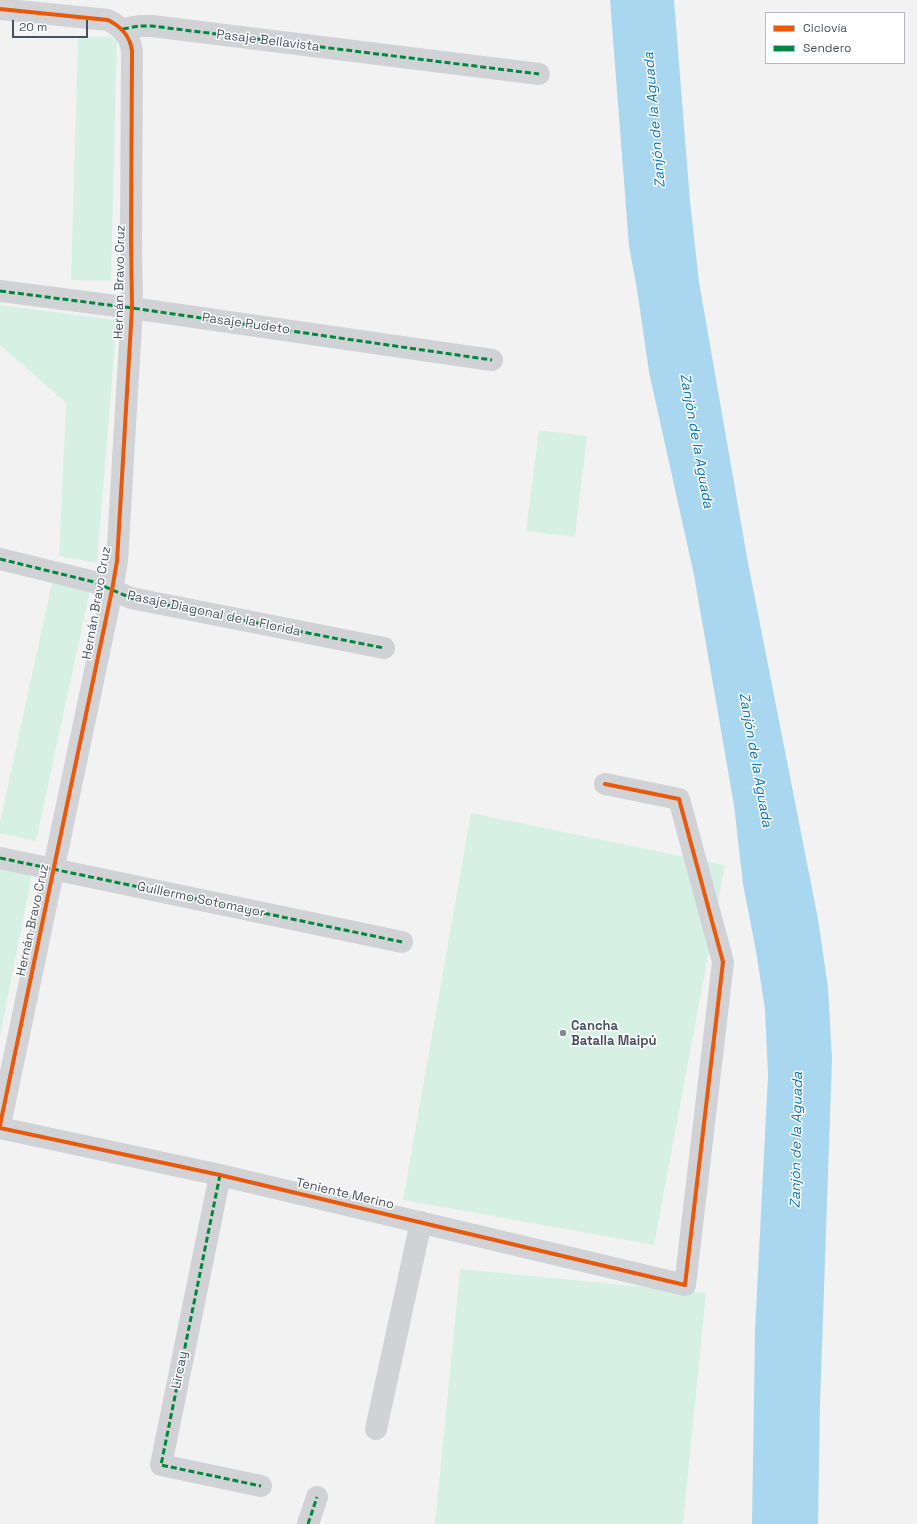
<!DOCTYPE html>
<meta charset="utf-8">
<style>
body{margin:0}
#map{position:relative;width:917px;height:1524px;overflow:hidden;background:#f2f2f2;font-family:"Space Grotesk",sans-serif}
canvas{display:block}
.legend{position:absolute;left:765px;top:12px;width:140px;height:52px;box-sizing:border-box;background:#fff;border:1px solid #b6b9bf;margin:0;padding:5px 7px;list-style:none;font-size:12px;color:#48515f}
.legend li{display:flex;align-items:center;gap:8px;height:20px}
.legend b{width:20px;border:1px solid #b6b9bf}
.scale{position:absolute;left:12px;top:20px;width:76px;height:18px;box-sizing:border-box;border:2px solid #48515f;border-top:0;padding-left:5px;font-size:12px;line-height:14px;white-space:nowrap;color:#48515f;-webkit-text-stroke:3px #fff;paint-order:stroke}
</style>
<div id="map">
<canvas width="917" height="1524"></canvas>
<ul class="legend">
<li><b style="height:5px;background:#e8590c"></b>Ciclovía</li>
<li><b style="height:5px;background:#00873e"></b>Sendero</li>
</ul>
<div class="scale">20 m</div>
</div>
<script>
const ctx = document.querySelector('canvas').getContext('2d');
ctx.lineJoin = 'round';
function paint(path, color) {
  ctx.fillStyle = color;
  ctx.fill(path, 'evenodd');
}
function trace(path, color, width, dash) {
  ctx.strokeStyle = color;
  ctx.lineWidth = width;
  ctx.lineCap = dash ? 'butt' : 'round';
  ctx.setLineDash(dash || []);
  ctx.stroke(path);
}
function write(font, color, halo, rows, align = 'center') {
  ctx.font = font + ' "Space Grotesk",sans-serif';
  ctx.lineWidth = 3;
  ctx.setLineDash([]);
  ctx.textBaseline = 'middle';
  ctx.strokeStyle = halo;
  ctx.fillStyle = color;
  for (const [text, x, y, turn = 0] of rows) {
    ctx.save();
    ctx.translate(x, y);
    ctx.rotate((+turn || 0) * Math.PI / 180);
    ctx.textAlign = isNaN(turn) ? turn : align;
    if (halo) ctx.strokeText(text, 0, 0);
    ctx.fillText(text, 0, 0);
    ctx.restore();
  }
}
const green = new Path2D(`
 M78,37H117L111,281L71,280Z
 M0,305L117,320L97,563L59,556L66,403L0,345Z
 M539,430L587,436L575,537L526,531Z
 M53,578L91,586L36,841L0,833V822Z
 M471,813L725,865L654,1245L403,1200Z
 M0,865L33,870L0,1036Z
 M460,1269L706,1293L683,1524H435Z`);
const water = new Path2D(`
 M610,0H674L690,201L699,282L748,563L818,919L828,987L832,1059L820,1404L818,1524H752L755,1331L768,1076L765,1009L756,951L743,884L734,805L694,575L649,372L637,289L629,246Z`);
const street = new Path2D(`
 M123,29L139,26H152L539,74
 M0,291L132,308L492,360
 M0,559L94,582L131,598L384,648
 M0,858L402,942
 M0,1128L220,1175L685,1285L723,962L679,799L605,784
 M220,1175L161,1465L261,1486
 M376,1429L421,1222
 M308,1524L317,1497`);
const secondary = new Path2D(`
 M0,9L108,20C122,27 130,36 132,51L131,238L132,308L117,561L112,590L0,1125`);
const quiet = new Path2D(`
 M123,29L139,26H152L539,74
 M0,291L132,308L492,360
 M0,559L94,582L131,598L384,648
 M0,858L402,942
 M220,1175L161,1465L261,1486
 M308,1524L317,1497`);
const cycleway = new Path2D(`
 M0,9L108,20C122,27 130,36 132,51L131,238L132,308L117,561L112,590L0,1125
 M0,1128L220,1175L685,1285L723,962L679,799L605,784`);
const markers = [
 [563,1033,4,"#848992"]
];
const streetNames = [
 ["Pasaje Bellavista",268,41,7],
 ["Hernán Bravo Cruz",120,282,-89],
 ["Pasaje Pudeto",246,324,8],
 ["Hernán Bravo Cruz",97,603,-80],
 ["Pasaje Diagonal de la Florida",214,614,12],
 ["Guillermo Sotomayor",201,900,12],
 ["Hernán Bravo Cruz",33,920,-78],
 ["Teniente Merino",345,1194,13],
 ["Lircay",180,1370,-79]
];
const poiNames = [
 ["Cancha",571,1026],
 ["Batalla Maipú",571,1041]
];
const waterNames = [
 ["Zanjón de la Aguada",655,120,-95],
 ["Zanjón de la Aguada",696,441,80],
 ["Zanjón de la Aguada",755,760,80],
 ["Zanjón de la Aguada",797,1140,-89]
];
paint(green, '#d6f1e4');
paint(water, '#aad7f0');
trace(street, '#d0d2d5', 22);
trace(secondary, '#d1d3d7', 22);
trace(quiet, '#00873e', 3, [6, 3]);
trace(cycleway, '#e8590c', 4);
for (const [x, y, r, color] of markers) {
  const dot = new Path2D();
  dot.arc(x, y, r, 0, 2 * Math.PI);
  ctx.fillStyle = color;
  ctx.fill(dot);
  trace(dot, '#fff', 1.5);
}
write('13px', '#48515f', '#fff', streetNames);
write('bold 13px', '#48515f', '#fff', poiNames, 'left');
write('italic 14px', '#0875b1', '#fff', waterNames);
</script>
